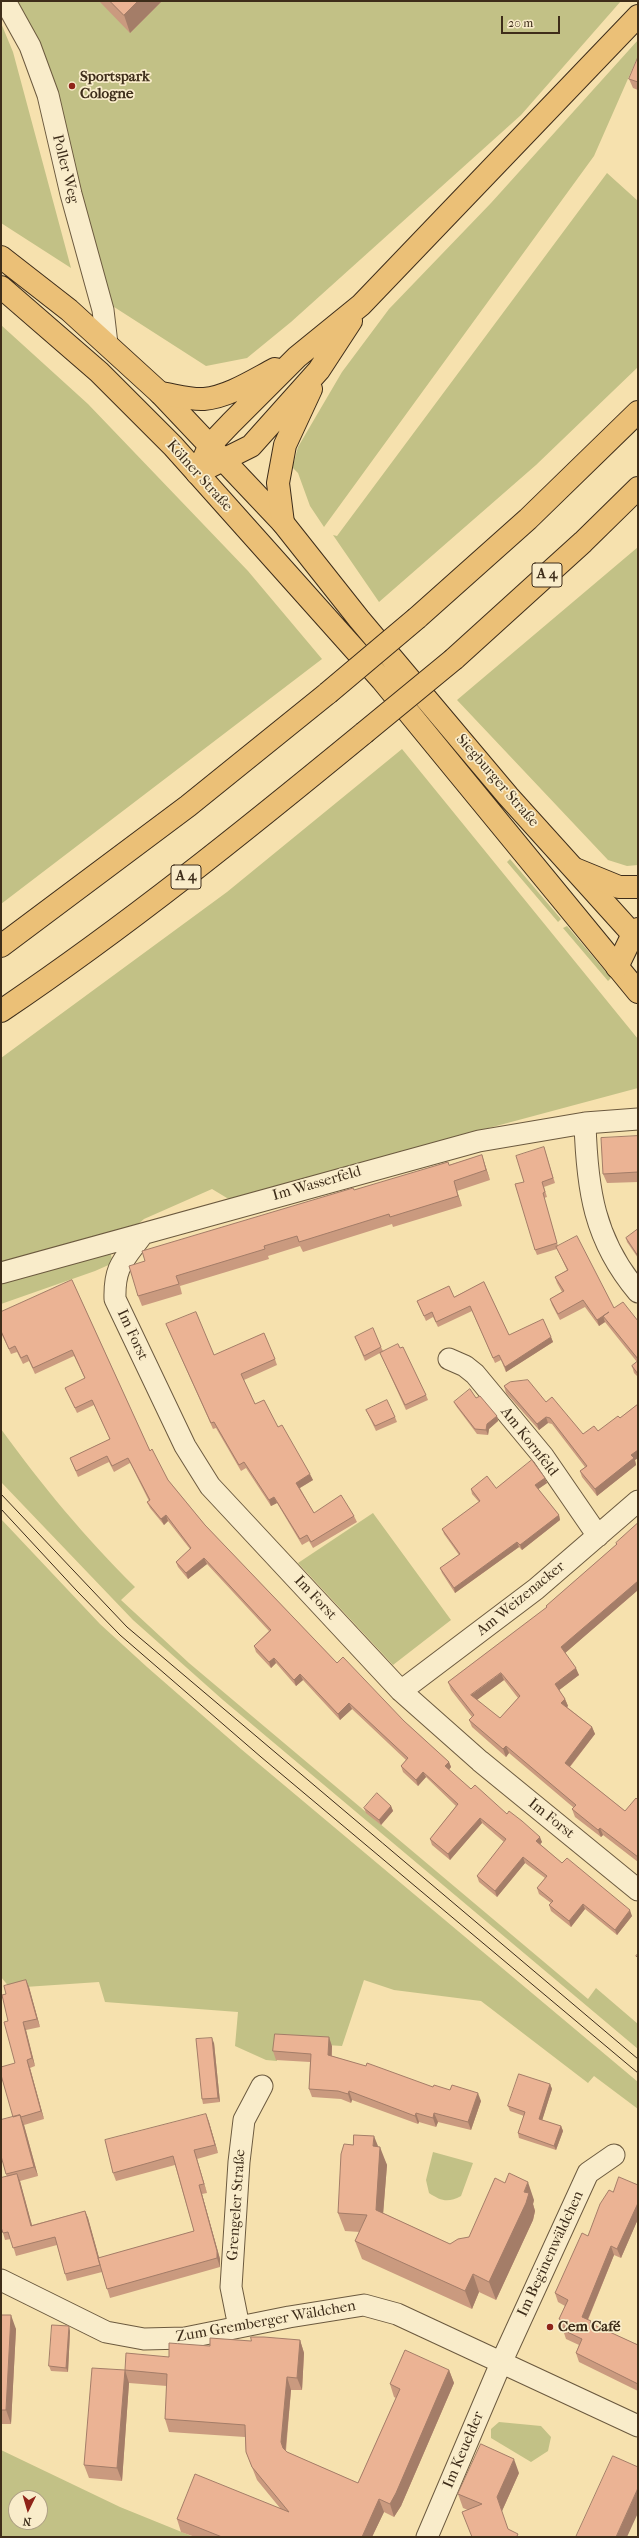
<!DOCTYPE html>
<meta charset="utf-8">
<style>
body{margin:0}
#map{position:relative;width:639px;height:2538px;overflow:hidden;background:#f6e1ae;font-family:"IM FELL French Canon",serif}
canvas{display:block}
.frame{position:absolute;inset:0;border:2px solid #3e2d1a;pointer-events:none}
.north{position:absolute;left:8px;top:2490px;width:40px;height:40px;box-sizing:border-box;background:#f9ecca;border:1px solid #aea084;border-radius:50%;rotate:185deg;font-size:11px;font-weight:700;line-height:16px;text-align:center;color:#3e2d1a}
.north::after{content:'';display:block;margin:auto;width:14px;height:18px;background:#8f2418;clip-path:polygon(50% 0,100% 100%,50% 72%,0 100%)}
.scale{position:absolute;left:501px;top:16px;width:59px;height:18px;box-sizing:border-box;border:2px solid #3e2d1a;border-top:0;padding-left:5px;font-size:12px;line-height:14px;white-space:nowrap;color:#3e2d1a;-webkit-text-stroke:3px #f9ecca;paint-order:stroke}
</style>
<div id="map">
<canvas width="639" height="2538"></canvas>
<div class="frame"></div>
<div class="north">N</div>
<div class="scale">20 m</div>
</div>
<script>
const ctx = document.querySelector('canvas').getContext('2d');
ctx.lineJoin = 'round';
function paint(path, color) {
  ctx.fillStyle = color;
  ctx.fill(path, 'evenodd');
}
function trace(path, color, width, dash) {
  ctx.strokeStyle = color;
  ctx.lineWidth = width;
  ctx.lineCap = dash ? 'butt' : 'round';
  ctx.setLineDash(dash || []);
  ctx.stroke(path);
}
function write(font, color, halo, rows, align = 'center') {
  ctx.font = font + ' "IM FELL French Canon",serif';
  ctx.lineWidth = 3.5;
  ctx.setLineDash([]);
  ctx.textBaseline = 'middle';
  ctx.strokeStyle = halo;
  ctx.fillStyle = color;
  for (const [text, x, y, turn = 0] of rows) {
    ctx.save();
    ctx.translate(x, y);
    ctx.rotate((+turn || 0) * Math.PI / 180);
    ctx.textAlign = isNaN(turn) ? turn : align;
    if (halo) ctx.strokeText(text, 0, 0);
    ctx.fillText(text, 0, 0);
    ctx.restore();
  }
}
const green = new Path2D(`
 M13,1H621L521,115L291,322L247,358L206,366L111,305Z
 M1,23L13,52L71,268L1,223Z
 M638,40V56L594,156L324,527L310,506L298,473L291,466L294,462L298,447L342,372L389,309L491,203Z
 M607,173L638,201V367L536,465L379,602L333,535L337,536Z
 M1,325L88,404L248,571L322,659L1,904Z
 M638,547V865L627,866L608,860L457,700Z
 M402,749L638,1039V1088L485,1129L232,1201L212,1189L144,1219L131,1230L1,1264V1058L227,892Z
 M510,859L561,919L558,922L507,862Z
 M567,926L611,978L608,981L563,928Z
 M110,1251L113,1263L95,1271L1,1304V1281Z
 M1,1429C43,1487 84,1536 135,1587L121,1600L189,1663L588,1999L596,1988L638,2024V2049L223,1700L133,1620L1,1482Z
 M373,1513L451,1620L393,1665L298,1563Z
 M1,1519L100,1624L147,1667L241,1749L638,2082V2109L594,2076L588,2083L481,2001L394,1990L364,1980L342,2046L278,2042L277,2061L266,2060L235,2046L238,2012L105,2002L99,1982L10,1988L1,1977Z
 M433,2152L473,2163L461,2196C448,2203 441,2201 429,2193L426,2180Z
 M499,2422L541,2426L551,2437L548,2451L531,2462L491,2438V2429Z
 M1,2450L120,2507L194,2537H1ZM16,2498H40V2522H16Z`);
const minor = new Path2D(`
 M5,1L30,46L48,95L71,194L103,310L107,344
 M585,1123C587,1189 594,1240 638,1292
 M142,1235C124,1260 114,1266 115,1299L185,1446L210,1486L401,1691L480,1761L638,1890
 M1,1273L479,1141L585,1123L638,1119
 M449,1359L465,1366L475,1374L543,1456L598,1536
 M401,1691L536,1589L638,1501
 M1,2280L106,2332L144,2339L185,2338L289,2317L364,2305L397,2314L638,2426
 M239,2327L231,2287L239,2162L244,2120L262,2086
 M427,2537L501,2363L588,2173L614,2155`);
const major = new Path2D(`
 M1,257L69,310L160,393L283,523L359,619L508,796L638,940
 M1,287L99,372L173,446L382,680L638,992`);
const highway = new Path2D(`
 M160,393C174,395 190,400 204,399C228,397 254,380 275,369
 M197,473L210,445L231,423L297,357L361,305L638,16
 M197,473L251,446L319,370L351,321
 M283,523L278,483L285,445L311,389
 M417,618L528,519L638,412
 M454,659L583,542L638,488
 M575,869L619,887H638
 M1,946L188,806L328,693
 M617,967L633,934L638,929
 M1,1011C127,926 246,830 364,733`);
const tram = new Path2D(`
 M1,1494L127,1627L638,2059
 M1,1509L76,1590L120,1635L261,1757L638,2073`);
const highwayBridge = new Path2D(`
 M328,693L417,618
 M364,733L454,659`);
const wall = new Path2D(`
 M99,1H162L130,33Z
 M638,57V90L633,88L629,79Z
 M638,1136V1182L607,1183L603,1174Z
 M544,1147L555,1183L544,1187L547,1197L544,1198L558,1246L614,1308L638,1321V1377L634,1373L632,1366L637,1362L605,1322L599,1326L585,1307L560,1320L552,1305L550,1299L562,1292L557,1283L555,1277L567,1270L557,1249L537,1255L535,1250L524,1182Z
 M482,1155L490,1180L457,1191L462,1206L393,1227L392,1224L303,1252L300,1246L268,1256L269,1259L180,1286L182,1294L142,1306L138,1296L145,1261L354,1190L449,1165Z
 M638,1229V1258L627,1242L626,1238Z
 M72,1280L150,1451L168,1480L205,1525L337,1663L404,1721L449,1762L451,1767L449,1770L471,1789L507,1814L542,1842L540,1844L562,1863L632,1916L617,1935L585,1909L571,1927L551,1911L549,1905L551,1903L539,1894L537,1888L545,1878L525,1863L497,1897L479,1882L477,1876L504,1842L482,1823L450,1860L432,1845L430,1839L456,1806L426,1777L418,1786L403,1772L401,1766L406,1760L352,1709L340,1720L303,1680L296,1686L276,1663L271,1668L256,1652L254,1646L269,1631L207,1564L188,1579L178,1567L176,1562L190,1549L168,1521L164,1525L150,1508L147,1502L149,1501L130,1463L114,1472L109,1462L78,1477L70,1458L110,1439L94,1405L77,1413L68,1394L65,1388L85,1379L74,1356L35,1374L29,1361L23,1364L17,1352L11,1354L1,1333V1312Z
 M484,1282L509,1335L551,1337L553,1342L506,1372L501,1360L495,1363L472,1311L438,1327L433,1317L426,1321L417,1301L454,1297Z
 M166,1324L214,1355L275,1359L277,1365L244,1380L255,1404L278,1427L313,1480L300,1488L314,1513L354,1516L357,1522L313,1548L309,1541L302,1545L277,1503L271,1506L246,1468L241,1471L216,1428L213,1429Z
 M355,1337L381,1347L383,1351L400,1348L426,1395L428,1400L406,1410L380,1353L365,1361Z
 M504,1386L546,1402L583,1434L598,1431L620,1418L638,1404V1458L635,1460L636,1465L597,1496L582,1477L580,1471L585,1467L552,1424L548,1423L539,1430L506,1393Z
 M476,1398L497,1416L498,1421L489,1429L488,1435L477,1434L456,1406L454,1402Z
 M366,1410L395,1417L397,1422L376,1431Z
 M545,1478L547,1483L538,1489L559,1515L560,1520L522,1550L519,1547L455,1593L442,1573L440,1568L459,1555L444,1534L442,1529L479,1502L472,1494L471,1489L496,1488Z
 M638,1523V1590L565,1653L579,1675L559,1690L565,1699L568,1706L567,1707L592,1727L595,1734L570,1767L625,1811L638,1800V1862L603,1835L601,1837L575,1817L572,1809L574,1808L509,1753L506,1757L472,1727L469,1720L472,1717L451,1690L448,1682L546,1608V1606L616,1545V1543ZM504,1680L518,1698L500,1718L477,1700Z
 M391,1806L393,1811L381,1825L366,1813L364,1808Z
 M26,1980L29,1987L40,2027L26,2030L35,2066L30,2068L44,2119L24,2125L38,2176L20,2181L32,2225L85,2211L88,2218L99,2258L194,2231L175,2165L116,2181L113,2173L206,2114L209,2122L218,2153L197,2159L207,2193L202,2194L220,2259V2267L110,2298L102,2272L67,2281L57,2245L16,2256L11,2239L5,2240L3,2233L7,2177L6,2174L13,2117L15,2063L8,2021L6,1994Z
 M214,2043L220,2102L203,2104L202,2099Z
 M332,2046V2056L433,2087L481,2101L471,2130L438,2122L436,2127L419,2122L418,2124L352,2100L351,2103L341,2099L312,2097L309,2089L310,2062L276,2060L273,2051Z
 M550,2084L552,2089L542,2120L561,2126L563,2131L556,2150L519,2138L518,2133L524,2116L510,2111L508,2106Z
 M353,2145L378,2147L387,2165L383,2213L450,2244L469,2237L534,2200L533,2204L535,2211L533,2220L496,2300L479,2292L472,2309L362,2259L355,2241L360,2232L345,2231L338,2213Z
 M638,2185V2219L621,2258L614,2255L588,2320L592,2324L638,2345V2391L579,2362L576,2353L579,2345L566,2339L563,2330L564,2329L562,2328L559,2319L565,2306L558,2302L555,2293L613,2192Z
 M1,2315L16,2329L11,2424H1Z
 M70,2331L68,2372L51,2371L49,2366Z
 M300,2340L304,2353L302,2390H291L286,2451L287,2452L358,2483L396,2398L394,2397L390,2384L449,2370L454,2383L401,2506L394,2517L384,2512L372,2537H195L181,2532L177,2519L280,2508L257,2480L246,2452L245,2437L169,2432L165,2419L167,2386L129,2383L122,2481L89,2478L84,2465L125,2370L169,2357L210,2346L251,2341Z
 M519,2473L502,2511L468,2510L463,2508L458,2494Z`);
const shadedWall = new Path2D(`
 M138,1H162L130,33L124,15Z
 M482,1155L485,1165L490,1180L486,1170Z
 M454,1181L457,1191L462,1206L458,1196Z
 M603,1316L605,1322L599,1326L597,1320Z
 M551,1337L553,1342L506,1372L505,1367Z
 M497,1416L498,1421L489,1429L488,1435L486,1430L487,1424Z
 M546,1417L548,1423L539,1430L537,1424Z
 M638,1450V1458L635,1460L636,1465L597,1496L595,1489L631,1455Z
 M310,1474L313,1480L298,1489L296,1483Z
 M545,1478L547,1483L537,1490L535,1485Z
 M274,1497L277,1503L271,1506L269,1500Z
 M166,1515L168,1521L164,1525L161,1519Z
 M559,1515L560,1520L522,1550L520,1545Z
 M517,1542L519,1547L455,1593L454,1588Z
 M204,1558L207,1564L188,1579L186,1573Z
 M638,1581V1590L564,1654L561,1647Z
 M274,1658L276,1663L271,1668L269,1662Z
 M576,1668L579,1675L558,1691L555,1684Z
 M501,1673L504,1680L474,1702L471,1695Z
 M300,1674L303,1680L296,1686L294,1680Z
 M565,1699L568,1706L564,1710L561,1703Z
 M349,1703L352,1709L340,1720L338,1714Z
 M592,1727L595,1734L567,1770L565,1763Z
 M506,1746L509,1753L506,1757L503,1749Z
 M449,1762L451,1767L447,1772L445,1766Z
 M423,1772L426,1777L418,1786L416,1780Z
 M391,1806L393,1811L381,1825L379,1820Z
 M480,1818L482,1823L450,1860L448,1854Z
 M600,1828L603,1835L601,1837L598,1830Z
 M540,1837L542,1842L538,1847L536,1841Z
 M523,1857L525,1863L497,1897L495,1891Z
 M583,1904L585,1909L571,1927L569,1921Z
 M630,1910L632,1916L617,1935L615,1930Z
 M26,1980L29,1987L40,2027L37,2019Z
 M23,2022L26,2030L35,2066L32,2058Z
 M329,2037L332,2046L331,2063L328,2055Z
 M212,2038L214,2043L220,2102L218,2098Z
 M27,2060L30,2068L44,2119L41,2111Z
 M550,2084L552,2089L541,2124L539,2119Z
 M349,2091L352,2100L351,2103L348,2094Z
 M478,2093L481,2101L471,2130L468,2122Z
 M416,2113L419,2122L418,2124L415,2116Z
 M434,2113L438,2122L436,2127L433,2118Z
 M206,2114L209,2122L218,2153L215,2145Z
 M20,2115L24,2125L38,2176L34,2167Z
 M561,2126L563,2131L556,2150L554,2146Z
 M374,2136L380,2151V2147L387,2165L382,2228L376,2210L373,2146Z
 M194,2150L197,2159L207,2193L204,2184Z
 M17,2174L20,2181L34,2233L31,2226Z
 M528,2182L534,2200L533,2204L535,2211L533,2220L496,2300L489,2282Z
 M199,2185L202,2194L220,2259V2267L217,2258Z
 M638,2203V2219L621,2258L617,2249Z
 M85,2211L88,2218L103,2272L100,2265Z
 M611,2246L614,2255L585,2326L582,2317Z
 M473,2274L479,2292L472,2309L465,2291Z
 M11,2315L16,2329L11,2424L6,2410Z
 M69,2326L70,2331L68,2372L66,2368Z
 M300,2340L304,2353L302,2390L297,2378Z
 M125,2370L129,2383L122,2481L117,2468Z
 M449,2370L454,2383L401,2506L394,2517L390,2504Z
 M287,2377L291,2390L285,2455L281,2442Z
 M514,2459L519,2473L502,2511L497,2497Z
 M638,2488V2513L627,2537H616Z
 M379,2499L384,2512L372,2537H362Z`);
const building = new Path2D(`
 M110,1H138L124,15Z
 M638,57V82L629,79Z
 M638,1136V1172L603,1174L601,1138Z
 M544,1147L553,1178L542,1182L545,1192L543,1193L557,1243L535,1250L515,1184L524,1182L516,1156Z
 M482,1155L486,1170L454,1181L458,1196L390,1217L389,1214L299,1242L297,1236L264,1246L265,1249L176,1276L179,1284L138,1296L129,1266L145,1261L142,1251L353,1188L354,1190L448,1162L449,1165Z
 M638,1229V1256L626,1238Z
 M577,1236L614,1308L623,1302L638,1321V1359L603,1316L609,1312L597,1320L583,1300L558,1314L550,1299L564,1291L555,1277L568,1270L556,1247Z
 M72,1280L150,1451L152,1449L168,1480L205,1525L337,1663L343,1657L404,1721L449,1762L445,1766L471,1789L475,1785L507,1814L509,1811L522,1821L540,1837L536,1841L562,1863L567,1858L630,1910L615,1930L583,1904L569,1921L549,1905L553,1901L537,1888L547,1876L523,1857L495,1891L477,1876L506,1839L480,1818L448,1854L430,1839L458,1804L423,1772L416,1780L401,1766L408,1758L349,1703L338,1714L300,1674L294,1680L274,1658L269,1662L254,1646L271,1630L204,1558L186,1573L176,1562L191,1548L166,1515L161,1519L147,1502L150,1500L128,1458L112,1466L107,1456L76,1471L70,1458L110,1439L92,1400L75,1408L65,1388L85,1378L72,1350L33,1368L27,1355L21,1358L15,1346L9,1349L1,1331V1312Z
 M484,1282L509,1335L543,1319L551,1337L505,1367L499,1355L493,1358L470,1306L436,1322L432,1312L424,1316L417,1301L449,1286L454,1297Z
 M196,1312L214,1355L264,1333L275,1359L241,1374L255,1404L264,1400L278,1427L282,1425L310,1474L296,1483L314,1513L341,1495L354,1516L311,1542L307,1535L300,1539L274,1497L269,1500L244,1462L239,1465L214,1422L211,1423L166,1324Z
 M373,1328L381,1347L364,1356L355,1337Z
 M398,1344L400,1348L403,1347L426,1395L405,1405L380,1353Z
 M638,1361V1374L632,1366Z
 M528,1380L546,1402L552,1397L583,1434L594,1426L598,1431L618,1416L620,1418L638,1404V1450L631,1455L634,1458L595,1489L580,1471L587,1466L550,1418L546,1417L537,1424L504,1386L510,1382Z
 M470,1389L476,1398L480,1396L497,1416L487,1424L486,1430L475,1429L454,1402Z
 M387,1400L395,1417L375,1426L366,1410Z
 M532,1460L545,1478L535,1485L559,1515L520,1545L517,1542L454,1588L440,1568L460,1554L442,1529L480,1501L471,1489L487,1476L496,1488Z
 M638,1523V1581L561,1647L576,1668L555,1684L565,1699L561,1703L592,1727L565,1763L625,1811L636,1798L638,1800V1857L600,1828L598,1830L572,1809L576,1805L506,1746L503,1749L469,1720L474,1715L448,1682L547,1607L546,1606L617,1544L616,1543ZM501,1673L520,1696L500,1718L471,1695Z
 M377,1793L391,1806L379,1820L364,1808Z
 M638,1954V1958L636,1956Z
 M26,1980L37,2019L23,2022L32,2058L27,2060L41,2111L21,2117L20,2115L13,2117L1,2075V2067L15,2063L4,2022L8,2021L2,1995L6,1994L4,1986Z
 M275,2034L329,2037L328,2055L366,2066L367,2063L433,2087L434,2085L450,2090L452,2085L478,2093L468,2122L434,2113L433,2118L416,2113L415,2116L349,2091L348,2094L338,2091L309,2089L311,2054L273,2051Z
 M212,2038L218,2098L202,2099L196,2039Z
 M519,2074L550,2084L539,2119L561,2126L554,2146L518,2133L525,2112L508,2106Z
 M206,2114L215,2145L194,2150L204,2184L199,2185L217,2251V2258L107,2289L98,2258L194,2231L173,2156L113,2173L105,2140Z
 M20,2115L34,2167L6,2174L1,2156V2120Z
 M354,2135L374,2136L373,2146L380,2147L376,2210L450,2244L458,2239L469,2237L495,2178L505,2183L509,2173L528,2182L524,2192L529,2193L526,2203L489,2282L473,2274L465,2291L355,2241L367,2215L338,2213L341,2154L344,2144L353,2145Z
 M17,2174L31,2226L85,2211L100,2265L65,2274L55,2237L13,2248L8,2232L3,2233L1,2227V2178Z
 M619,2177L638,2185V2203L617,2249L611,2246L582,2317L591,2321L590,2323L638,2345V2384L576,2353L582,2339L563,2330L567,2322L559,2319L568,2300L555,2293L582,2233L588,2236L600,2204L609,2190L613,2192Z
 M1,2315H11L6,2410H1Z
 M52,2325L69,2326L66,2368L49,2366Z
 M251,2337H264L300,2340L297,2378L287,2377L281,2442L283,2448L287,2452L358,2483L400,2389L390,2384L405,2350L449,2370L396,2493L390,2504L379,2499L362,2537H222L177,2519L195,2474L289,2512L252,2467L246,2452L245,2425L165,2419L167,2374L125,2370L117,2468L84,2465L92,2368L125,2370L126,2353L169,2357V2343L210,2346V2338L251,2341Z
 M481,2444L514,2459L497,2497L508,2529L518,2534L517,2536L519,2537H472L462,2512L482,2504L458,2494Z
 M613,2456L638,2467V2488L616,2537H576Z`);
const markers = [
 [72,86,4,"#8f2418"],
 [550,2327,4,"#8f2418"]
];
const shields = [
 [547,575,30],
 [186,877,30]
];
const shieldNames = [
 ["A 4",547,575],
 ["A 4",186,877]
];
const poiNames = [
 ["Sportspark",80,77],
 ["Cologne",80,94],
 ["Cem Café",558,2327]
];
const streetNames = [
 ["Poller Weg",65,169,76],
 ["Kölner Straße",199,476,48],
 ["Siegburger Straße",497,781,49],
 ["Im Wasserfeld",317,1184,-16],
 ["Im Forst",132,1335,65],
 ["Am Kornfeld",529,1442,52],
 ["Im Forst",315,1598,47],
 ["Am Weizenacker",521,1599,-39],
 ["Im Forst",551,1819,39],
 ["Grengeler Straße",237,2205,-86],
 ["Im Beginenwäldchen",551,2254,-65],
 ["Zum Gremberger Wäldchen",266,2322,-10],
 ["Im Keuelder",464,2450,-67]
];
paint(green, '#c2c186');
trace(minor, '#6c5a3f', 23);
trace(major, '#3e2d1a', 24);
trace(highway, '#3e2d1a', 24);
trace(minor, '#f9ecca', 21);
trace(major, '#ebc077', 22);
trace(highway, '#ebc077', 22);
trace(tram, '#3e2d1a', 1);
trace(highwayBridge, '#3e2d1a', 24, []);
trace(highwayBridge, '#ebc077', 22);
paint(wall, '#ca9a7f');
paint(shadedWall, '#a47d68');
paint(building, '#ebb394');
trace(building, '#a47d68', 1);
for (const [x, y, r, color] of markers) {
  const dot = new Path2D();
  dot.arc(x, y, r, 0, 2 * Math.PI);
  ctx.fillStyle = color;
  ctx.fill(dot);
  trace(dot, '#f9ecca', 1.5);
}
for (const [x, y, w] of shields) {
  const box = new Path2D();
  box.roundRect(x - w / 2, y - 12, w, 24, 3);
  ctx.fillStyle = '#f9ecca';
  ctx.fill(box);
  trace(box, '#3e2d1a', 1);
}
write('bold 14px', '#3e2d1a', null, shieldNames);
write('bold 15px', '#3e2d1a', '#f9ecca', poiNames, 'left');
write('15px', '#3e2d1a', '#f9ecca', streetNames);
</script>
